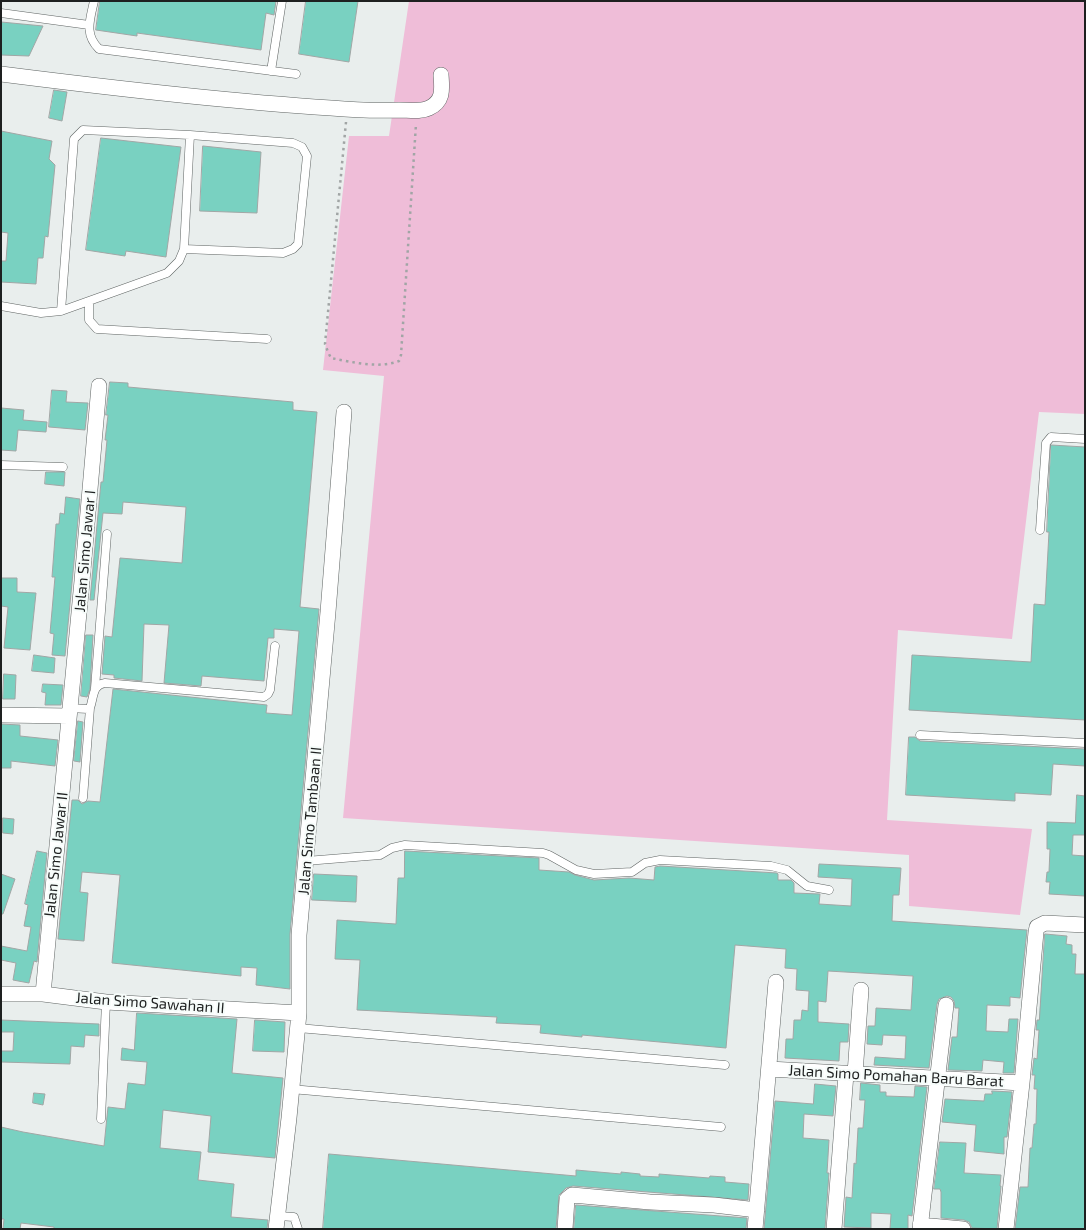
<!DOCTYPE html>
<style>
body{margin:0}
#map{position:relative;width:1086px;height:1230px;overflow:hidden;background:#e9eeed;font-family:"Exo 2",sans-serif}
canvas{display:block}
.frame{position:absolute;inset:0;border:2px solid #1e2020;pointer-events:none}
</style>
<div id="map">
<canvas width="1086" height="1230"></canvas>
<div class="frame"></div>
</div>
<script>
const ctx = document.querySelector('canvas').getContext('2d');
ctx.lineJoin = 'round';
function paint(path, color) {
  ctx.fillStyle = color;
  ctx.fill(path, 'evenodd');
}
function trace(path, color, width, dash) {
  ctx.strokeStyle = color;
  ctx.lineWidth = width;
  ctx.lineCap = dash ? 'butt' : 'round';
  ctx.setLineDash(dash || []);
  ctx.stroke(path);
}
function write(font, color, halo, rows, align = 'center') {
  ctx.font = font + ' "Exo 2",sans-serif';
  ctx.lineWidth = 4;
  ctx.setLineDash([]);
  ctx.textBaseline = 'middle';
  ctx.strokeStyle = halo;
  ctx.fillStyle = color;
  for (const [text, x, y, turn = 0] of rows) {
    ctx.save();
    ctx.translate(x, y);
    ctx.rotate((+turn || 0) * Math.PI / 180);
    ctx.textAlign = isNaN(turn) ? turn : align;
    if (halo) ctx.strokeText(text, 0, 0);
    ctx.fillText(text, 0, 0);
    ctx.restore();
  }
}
const green = new Path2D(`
 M409,1H1085V414L1039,412L1012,639L898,630L887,820L1032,829L1020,915L909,906V855L343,818L384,376L323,370L349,136H389Z`);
const building = new Path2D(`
 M100,1H276L274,15L266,13L261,50L137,33V36L96,30Z
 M306,1H358L349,62L299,54Z
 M1,22L43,26L29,56L1,55Z
 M54,90L67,92L62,121L49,118Z
 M1,131L52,141L49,159L55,165L48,237L45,236L43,258H38L36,284L1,282V261H6L8,233L1,232Z
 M101,138L181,147L166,257L126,251L125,256L86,250Z
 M203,146L261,152L257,213L200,211Z
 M110,382L128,383V387L293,402V410L317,412L300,607L319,609L290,934V989L256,985L257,968L241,967V976L112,963L120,875L82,872L80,892L88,893L84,941L58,939L72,800H78L82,804L88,801L100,802L113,689L267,705L266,713L292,715L299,631L274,629V638H268L264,681L202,676L201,686L164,683L169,625L144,624L142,681L114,678V675L102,674L105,636L112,637L120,558L182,563L186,507L123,502L122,514L103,513L94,600H90L101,482H103L107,440H105L108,415H106Z
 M52,390L67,391L66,402L88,403L85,430L49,427Z
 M1,408L24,410L23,420L47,422L46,432L18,430L16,451L1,450Z
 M1051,445L1085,447V720L909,710L912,655L1031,662L1034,604L1045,605L1049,532H1047Z
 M46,472H65L64,486L45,484Z
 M66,497L80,499L65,656L52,655L54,634L50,633L55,577H52L56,524H59L60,513L64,514Z
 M1,578H17V592L36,593L30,650L4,648L8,607L1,606Z
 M86,635H93L90,689L87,697L81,696Z
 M34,655L55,658L54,673L32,671Z
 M4,674L16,675L15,699H3Z
 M43,684L63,685L61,705H45L46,693L42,692Z
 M78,721L83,722L80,762L74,761Z
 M1,724L20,725V736L58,740L55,766L11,761V768H1Z
 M909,737H915L920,741L1085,749V766L1053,764L1051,795L1015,793V801L906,795Z
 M1077,795L1085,796V835H1073L1072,855L1085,856V896L1049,894L1050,882H1046L1047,872H1049L1050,849H1047V822L1075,823Z
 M3,818L14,819L13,834L3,833Z
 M37,851L47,853L37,962L34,961L29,983L13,980L16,963L1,960V946L27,951L31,927L24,926L28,905L25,904Z
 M405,851L539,858V870L569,872L575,875L594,880L629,878L654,880L655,867L660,866L777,873L778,874V880H791L794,883V893L820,894L819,904L851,906L852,879L818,877L819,864L901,868L899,895H893L892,921L1027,930L1020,998L1010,997V1006L987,1005L986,1031L1008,1032L1009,1019H1018L1014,1073H1003L1004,1062L983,1060L982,1071L948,1070L952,1037H957L959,1008H955L954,1001L951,997L947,996L939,999L937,1004L929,1068L874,1065L875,1057L905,1059L906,1036L883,1035L882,1045L867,1044L868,1026H875L876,1008L911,1010L913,976L828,971L826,1002L818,1001V1022L849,1024L848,1042H840L839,1061L785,1058L786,1039H793L794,1020H801L802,1010L808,1011L809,991L796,990L797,969L785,968L786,949L735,945L726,1048L582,1035V1037L540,1033L541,1025L496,1023L497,1017L357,1010L360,960L335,959L337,920L396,924L398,878H404Z
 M1,874L15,879L3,914H1Z
 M314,874L357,876L356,902L312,900Z
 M1045,934L1067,936L1066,944L1072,945V954H1076L1075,974H1085V1229H1015L1020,1187H1028L1030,1148H1032L1034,1124H1036L1037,1089H1034L1035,1075H1032L1034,1058L1037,1059L1039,1030H1036L1037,1020H1039Z
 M137,1013L237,1019L232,1073L283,1078L275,1158L208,1152L211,1116L163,1110L160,1148L201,1152L198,1180L234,1184L231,1217L268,1220L267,1229H54V1227L21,1223L20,1229H3L4,1219H1V1127L23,1132L104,1146L108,1107L125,1109L128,1083L145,1085L147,1062L121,1060L122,1048L134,1050Z
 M1,1020L99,1024V1036L85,1035L84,1047L71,1046L70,1064L1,1062V1051H13L14,1032H1Z
 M255,1020L285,1022L284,1052L253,1051Z
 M861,1083L880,1085V1092H886V1096L914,1097L915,1086L927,1087L912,1216L908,1215V1229H890L891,1214L871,1213V1228L844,1227L846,1197L852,1198L854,1163L856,1164L858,1128H863L865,1100H860Z
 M815,1084L836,1086L833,1116L804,1114L803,1138L829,1140L827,1173H829L825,1229H764L775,1101L813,1104Z
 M992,1091L1012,1092L1007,1137H1004V1154L974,1151L976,1125L942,1122L945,1099L984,1101L985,1094H992Z
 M34,1093L45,1094L43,1105L33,1103Z
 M940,1142L966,1143L964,1173L1001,1175L1000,1186H1001L997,1229L972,1228L969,1222L964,1220L941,1218V1192L940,1189H934Z
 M329,1154L576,1176V1170L621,1174V1172L640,1174V1176L659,1177V1174L709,1178L710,1176L725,1177V1182L749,1184L748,1200L573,1186L566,1188L559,1195L556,1229H323Z
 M576,1205L747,1218L746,1229H574Z`);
const path = new Path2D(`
 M346,122L325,344L328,352L331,358C352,362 379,369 399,361L401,355L416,124`);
const lane = new Path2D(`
 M94,1C90,20 84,34 99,49L296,74
 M1,13L89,25
 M271,71L282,1
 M184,249L190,135
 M89,302V320L97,329L267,339
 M1,306L41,313L61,311L167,273L179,261L184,249L283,253L293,249L298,244L307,156L302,147L293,143L190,135L83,130L74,139L61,311
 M1,465L63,467
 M1040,530L1046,443L1051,437L1085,439
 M95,688L107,534
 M69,708L88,709L90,708C94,697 92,685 105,683L264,697L268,694L270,690L275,646
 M920,735L1085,743
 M83,798L90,708
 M306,861L380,855L392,848L405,845L543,853L549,855L576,870L594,874L632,872L645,863L660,860L771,866L787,870L807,886L829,890
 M298,1028L725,1065
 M291,1089L721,1127
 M101,1119L106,1002
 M278,1216L294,1217L298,1229`);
const street = new Path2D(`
 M1,74C111,88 220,101 331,108C354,110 376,111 399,110C409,110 421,112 429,108C444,101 442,89 441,75
 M1,715L69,716
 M1,994H43L106,1002L299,1013
 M43,994L82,581L99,386
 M769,1069L1022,1083
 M855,1074L861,990
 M920,1225L963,1229
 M276,1229L289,1118L299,1013V935L328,612L344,412
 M565,1229L567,1199L572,1195L650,1202L714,1205L757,1210
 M755,1229L776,982
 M834,1229L846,1074
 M920,1229L946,1005
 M1006,1229L1022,1083L1036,932L1037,927L1045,923L1085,925`);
const streetNames = [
 ["Jalan Simo Jawar I",85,551,-85],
 ["Jalan Simo Tambaan II",310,821,-85],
 ["Jalan Simo Jawar II",56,855,-84],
 ["Jalan Simo Sawahan II",150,1003,4],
 ["Jalan Simo Pomahan Baru Barat",896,1076,3]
];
paint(green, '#efbdd8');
paint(building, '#79d1c1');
trace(building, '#a1a6a5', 1);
trace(lane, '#5f6463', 9);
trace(street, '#5f6463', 16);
trace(path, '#a1a5a5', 2.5, [2.5, 4]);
trace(lane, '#fff', 8);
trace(street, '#fff', 15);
write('15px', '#1e2020', '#f6fcfa', streetNames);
</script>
